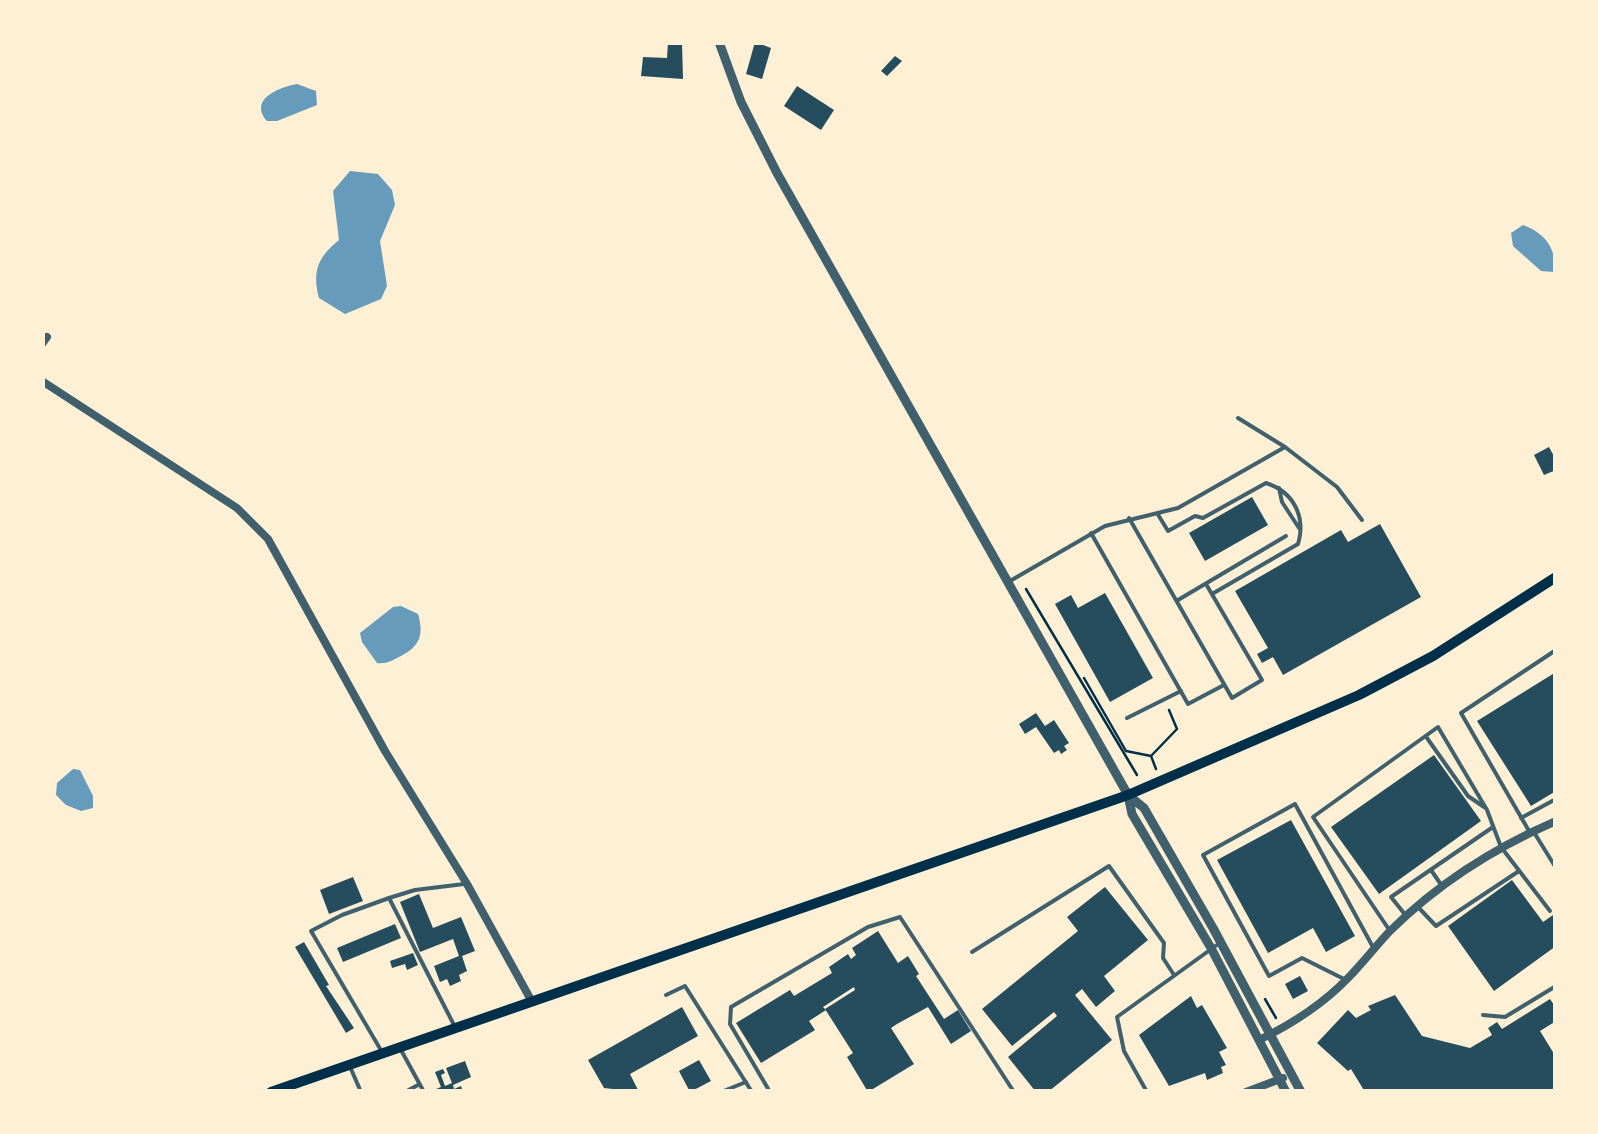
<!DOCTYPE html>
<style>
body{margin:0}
#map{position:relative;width:1598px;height:1134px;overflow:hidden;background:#fdf0d5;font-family:Ubuntu,sans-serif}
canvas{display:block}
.frame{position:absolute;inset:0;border:45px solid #fdf0d5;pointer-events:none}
</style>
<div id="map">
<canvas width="1598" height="1134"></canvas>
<div class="frame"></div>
</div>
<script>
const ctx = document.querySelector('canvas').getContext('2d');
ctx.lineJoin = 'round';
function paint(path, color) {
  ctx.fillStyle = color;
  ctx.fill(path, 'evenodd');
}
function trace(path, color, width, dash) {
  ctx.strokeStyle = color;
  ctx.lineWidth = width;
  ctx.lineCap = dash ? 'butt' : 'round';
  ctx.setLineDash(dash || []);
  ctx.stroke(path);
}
const water = new Path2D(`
 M297,84L316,91L317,105L277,121H267C248,99 280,87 297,84Z
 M350,171L378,174L392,190L395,205L380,241L387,286L381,299L345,314L319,298C312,271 318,257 339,240L333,191Z
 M1523,225C1546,234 1556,248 1555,272L1541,271L1513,246L1511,233Z
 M401,606L418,614C424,635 420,646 401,656C391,661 387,664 377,663L362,642L360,633L393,607Z
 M73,769L80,770L93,796V808L81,811L66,805L56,795L57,783Z`);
const building = new Path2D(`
 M668,42L682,43L683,79L641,76L643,57L667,58Z
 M755,42L771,48L762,79L746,74Z
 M895,56L902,61L887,76L881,71Z
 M797,86L834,110L821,130L784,106Z
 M1549,447L1556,460V470L1544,475L1534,455Z
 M1252,497L1268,525L1205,561L1189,533Z
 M1380,524L1421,597L1283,675L1273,657L1262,663L1257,654L1268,648L1235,591L1341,530L1348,542Z
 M1105,593L1153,678L1110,702L1055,604L1071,595L1078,608Z
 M1556,672V791L1531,806L1477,721Z
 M1036,713L1045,726L1054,720L1069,743L1064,746L1067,750L1061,754L1059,750L1054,753L1036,727L1025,734L1019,724Z
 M1434,755L1481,821L1379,894L1331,827Z
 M1291,820L1355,936L1326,952L1313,928L1268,953L1217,860Z
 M353,877L363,901L329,914L320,890Z
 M1512,880L1543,922L1553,915L1556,918V946L1494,991L1448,926Z
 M1105,887L1148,940L1104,976L1115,991L1096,1007L1082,989L1075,995L1112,1040L1048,1092H1036L1008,1057L1057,1016L1054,1012L1012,1046L982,1009L1078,931L1067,917Z
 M419,894L433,928L461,917L475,951L462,956L467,971L459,975L461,981L450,986L447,979L440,982L434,966L459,956L453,939L420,952L400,902Z
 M395,924L401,938L343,962L337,948Z
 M878,931L898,963L908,956L919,974L916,976L944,1019L958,1010L971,1031L951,1044L928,1007L897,1024L891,1028L914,1064L868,1092L847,1057L853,1053L825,1009L855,990L854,987L823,1007L826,1010L809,1021L815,1030L761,1063L736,1023L790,990L794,996L832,973L829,967L848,954L851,959L856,955L852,948Z
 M304,942L329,985L326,986L354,1028L346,1033L295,947Z
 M413,953L418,965L407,970L405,964L392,968L390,961Z
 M1300,976L1308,991L1293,999L1285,984Z
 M1395,995L1422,1036L1470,1048L1492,1035L1488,1028L1497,1022L1502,1029L1550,999L1556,1008V1021L1540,1031L1556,1057V1087L1547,1092H1365L1351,1069L1348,1071L1317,1043L1348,1010L1356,1018L1371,1010L1368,1006Z
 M1191,996L1197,1008L1202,1005L1227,1048L1219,1052L1226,1065L1221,1067L1223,1073L1207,1080L1205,1073L1169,1086L1139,1035Z
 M682,1007L698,1036L630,1074L639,1092L604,1088L588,1060Z
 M699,1060L711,1081L690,1092L679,1071Z
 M465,1061L471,1077L453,1085L454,1089L461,1086L463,1092H437L436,1089L441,1087L435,1072L443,1069L445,1073L441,1075L445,1086L452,1083L446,1068Z`);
const path = new Path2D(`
 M1026,589L1137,775
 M1084,678L1126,751L1151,756
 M1156,769L1151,756L1177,729L1169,710
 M1265,999L1276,1018`);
const service = new Path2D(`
 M1238,418L1285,447
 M1279,488L1282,502L1299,528
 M1157,513L1168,531L1195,516L1203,518L1266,483C1294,492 1306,517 1298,544L1212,594
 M1129,518L1232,698L1262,680L1206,584
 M1091,533L1188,704L1224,685
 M1010,581L1105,526L1178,508L1285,447L1337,487L1362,520
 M1178,600L1286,536
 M1127,718L1181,691
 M1427,738L1468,796L1484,807
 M1521,818L1556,799
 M1529,831L1461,713L1556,650
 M1535,834L1556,868
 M1431,870L1442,886
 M1418,907L1436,926L1519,871
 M1407,917L1391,897L1493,827
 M1390,931L1313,817L1438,727L1487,810L1501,847L1550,911
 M972,952L1109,866L1164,943L1163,958L1174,975
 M1346,980L1302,958L1269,976L1203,855L1295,804L1374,949
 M666,995L685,986L752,1092
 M1483,1015L1505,1017L1556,986
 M455,1027L389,898L415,890L464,884
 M401,1050L424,1092
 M382,1052L311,931L342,915L389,898
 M351,1069L361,1092
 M405,1092L418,1085
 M721,1092L746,1082
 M770,1092L730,1024L731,1007L868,927L900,917L1014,1092
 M1147,1092L1124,1051L1117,1017L1221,942`);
const minor = new Path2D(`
 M42,344L47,337
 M42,381L237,508L268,539L385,751L467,884L531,1000
 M1259,1040C1290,1025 1324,1003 1348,978C1362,964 1375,947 1389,932C1437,884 1494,848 1556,821
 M1246,1092L1283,1078`);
const tertiary = new Path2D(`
 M719,42L741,102L777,173L1128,795L1132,814L1211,948L1286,1092
 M1128,795L1144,808L1213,928L1301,1092`);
const secondary = new Path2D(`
 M271,1092L1128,795L1359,695L1433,656L1556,577`);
paint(water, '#669bbc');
paint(building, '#264d5e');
trace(path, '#003049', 2.5);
trace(service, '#3f606c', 4);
trace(minor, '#3f606c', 8);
trace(tertiary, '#3f606c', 9);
trace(secondary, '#003049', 10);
</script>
